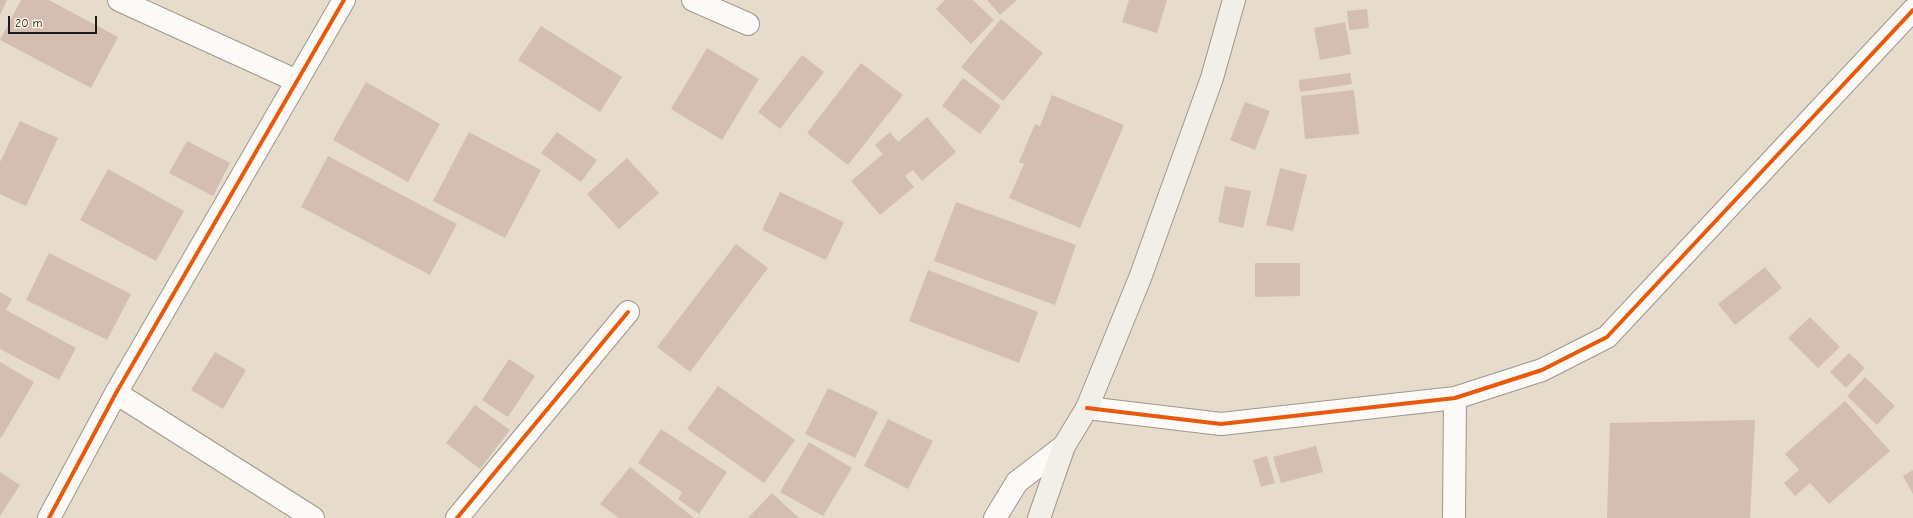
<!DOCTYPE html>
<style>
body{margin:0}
#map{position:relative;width:1913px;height:518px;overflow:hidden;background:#e7dbcb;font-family:"Comic Neue",sans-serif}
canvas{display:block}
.scale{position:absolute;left:8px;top:16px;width:89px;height:18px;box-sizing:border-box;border:2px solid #1c1c1c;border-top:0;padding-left:5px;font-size:12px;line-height:14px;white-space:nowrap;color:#1c1c1c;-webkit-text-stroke:3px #fcf5e5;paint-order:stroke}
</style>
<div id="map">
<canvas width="1913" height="518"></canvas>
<div class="scale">20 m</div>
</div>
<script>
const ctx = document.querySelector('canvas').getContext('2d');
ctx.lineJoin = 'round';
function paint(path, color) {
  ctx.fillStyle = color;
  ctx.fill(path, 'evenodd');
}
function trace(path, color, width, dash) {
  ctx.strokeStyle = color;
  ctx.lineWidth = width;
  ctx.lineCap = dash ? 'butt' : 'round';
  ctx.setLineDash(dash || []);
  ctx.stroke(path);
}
const building = new Path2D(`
 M0,0H7L0,15Z
 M21,0H49L118,37L91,88L0,40Z
 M945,0H973L994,20L971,44L936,9Z
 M987,0H1017L1000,15Z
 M1129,0H1167L1157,33L1122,22Z
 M1367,9L1369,28L1349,30L1347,11Z
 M1001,19L1043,53L1003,101L961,67Z
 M1345,22L1351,54L1320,60L1314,28Z
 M541,26L622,77L600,112L518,60Z
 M707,48L759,79L722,140L671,109Z
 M802,55L824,72L780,129L758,112Z
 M861,63L903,95L848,165L807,133Z
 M1350,73L1352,84L1300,92L1299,80Z
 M963,78L1001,106L980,134L942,106Z
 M366,82L440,124L408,182L333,140Z
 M1354,90L1359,134L1305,139L1301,96Z
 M1052,95L1124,125L1080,228L1009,198L1024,164L1019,162L1035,124L1040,126Z
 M1245,102L1270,111L1255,150L1230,140Z
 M927,117L956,152L922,181L913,170L905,176L914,187L880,215L851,181L883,154L875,145L890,132L898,142Z
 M20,121L58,138L26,206L0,194V162Z
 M469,132L541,170L505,238L433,201Z
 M557,132L597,160L581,182L541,153Z
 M187,141L230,163L213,196L169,173Z
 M328,156L457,224L430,275L301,207Z
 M627,158L659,193L619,229L587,194Z
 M1280,168L1307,175L1293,231L1266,225Z
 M108,169L184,211L156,261L80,220Z
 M1225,186L1251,191L1243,228L1218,222Z
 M780,192L844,222L826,260L762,230Z
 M956,202L1076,245L1055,305L934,261Z
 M736,244L768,268L690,372L657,347Z
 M49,253L131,294L107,340L26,300Z
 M1255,263H1300V296L1255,297Z
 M1765,267L1782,288L1735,325L1718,304Z
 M928,270L1038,312L1019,363L909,321Z
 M0,292L12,299L6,310L76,348L59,380L0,349Z
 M1810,317L1840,347L1818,368L1788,338Z
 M215,352L246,370L223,409L191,390Z
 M1849,353L1865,368L1846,388L1830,372Z
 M509,359L535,376L508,417L482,400Z
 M0,362L34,382L1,438L0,437Z
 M1865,377L1895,406L1877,425L1847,396Z
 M718,386L795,440L764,483L687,429Z
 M828,388L878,412L855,458L805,434Z
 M1845,401L1890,451L1829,504L1810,483L1795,496L1784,483L1799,470L1785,454Z
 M475,405L510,430L480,469L446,443Z
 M888,419L933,441L908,489L864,466Z
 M1755,420L1750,518H1607L1610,423Z
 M661,429L727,472L699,514L678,499L682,492L638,463Z
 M809,442L852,468L823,516L780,492Z
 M1316,446L1323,472L1281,483L1273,457Z
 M1267,456L1275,483L1261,487L1253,460Z
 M630,467L694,518H619L600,504Z
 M1913,470V494L1903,476Z
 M0,472L20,485L0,516Z
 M772,493L799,518H748Z`);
const street = new Path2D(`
 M119,0L297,81
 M693,0L748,24
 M116,393L313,518
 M1087,408L1221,424L1455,398L1542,370L1607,337L1913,10
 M49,518L116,393L344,0
 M457,518L628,312
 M995,518L1017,482L1064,446
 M1454,518L1455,398`);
const secondary = new Path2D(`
 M1039,518L1064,446L1087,408L1140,278L1212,78L1234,0`);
const cycleway = new Path2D(`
 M1087,408L1221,424L1455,398L1542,370L1607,337L1913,10
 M49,518L116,393L344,0
 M457,518L628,312`);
paint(building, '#d4beb2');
trace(street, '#9e978d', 24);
trace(secondary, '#9e978d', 24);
trace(street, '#fbfaf7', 22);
trace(secondary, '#f2efe8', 22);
trace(cycleway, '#e8590c', 4);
</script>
